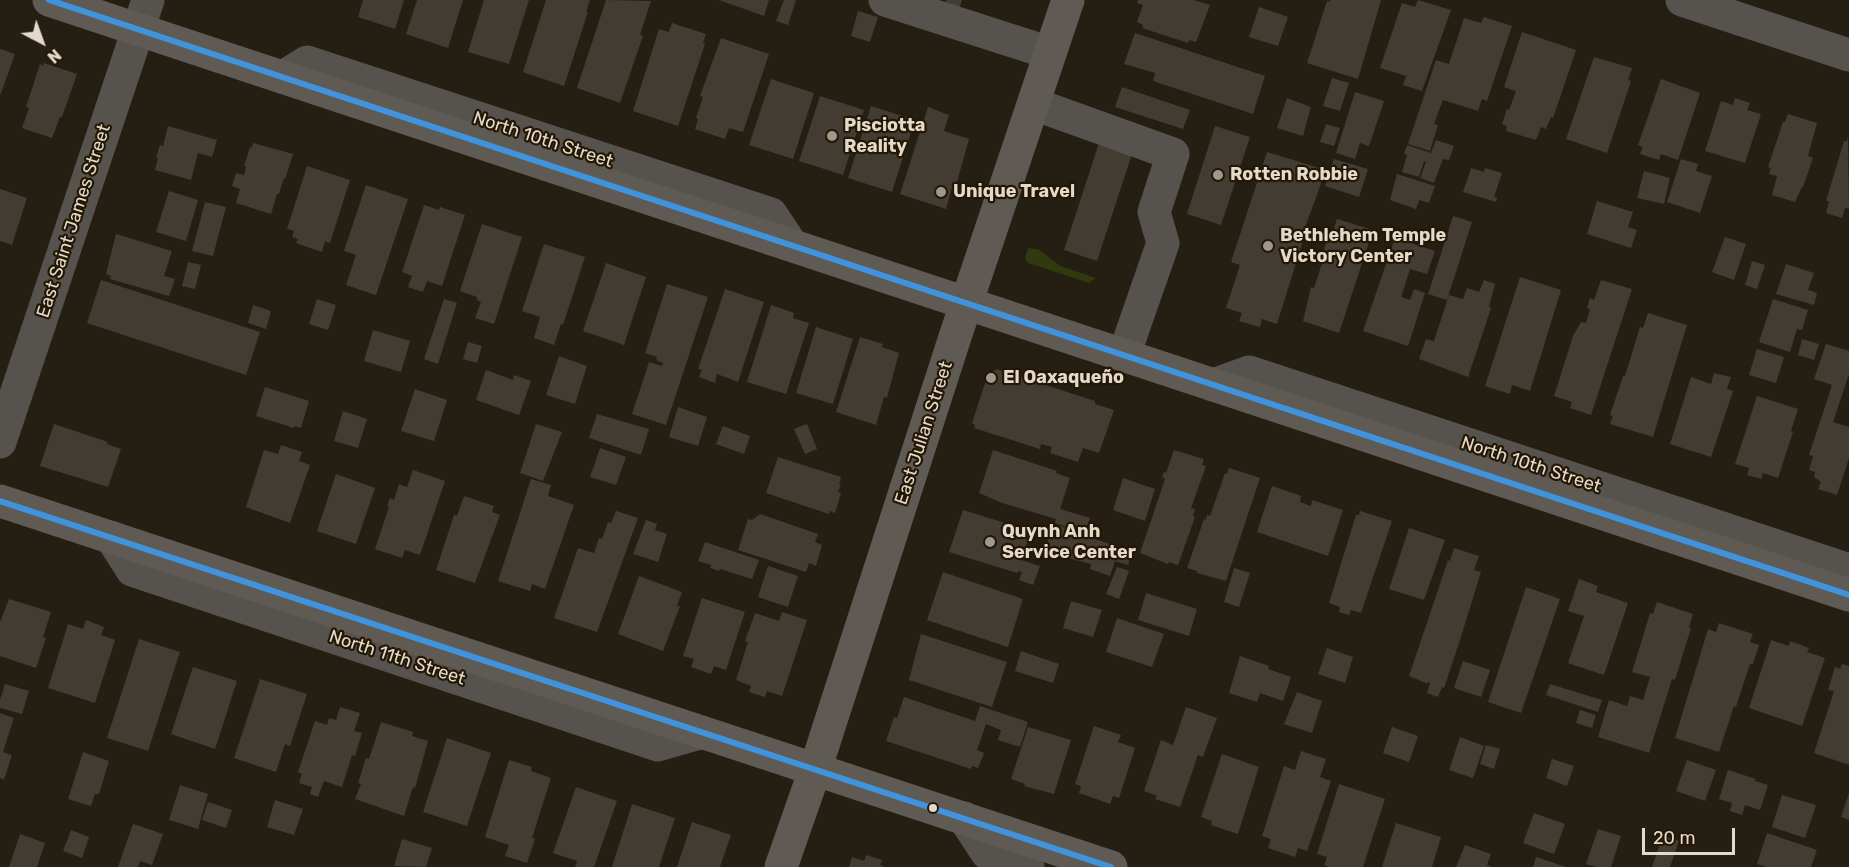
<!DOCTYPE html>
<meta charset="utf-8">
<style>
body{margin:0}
#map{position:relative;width:1849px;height:867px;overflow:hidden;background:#251e13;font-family:Rubik,sans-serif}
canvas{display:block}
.north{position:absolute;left:12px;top:12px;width:60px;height:60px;-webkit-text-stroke:4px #241703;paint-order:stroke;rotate:139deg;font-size:16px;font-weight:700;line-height:24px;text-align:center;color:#e3dacd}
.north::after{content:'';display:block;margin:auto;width:21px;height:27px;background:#e3dacd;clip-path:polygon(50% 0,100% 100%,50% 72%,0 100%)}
.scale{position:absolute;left:1642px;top:828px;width:93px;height:27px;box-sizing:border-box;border:3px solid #e3dacd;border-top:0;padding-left:8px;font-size:18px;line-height:21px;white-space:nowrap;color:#e3dacd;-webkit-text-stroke:4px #241703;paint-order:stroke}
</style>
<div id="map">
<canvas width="1849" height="867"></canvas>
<div class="north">N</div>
<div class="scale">20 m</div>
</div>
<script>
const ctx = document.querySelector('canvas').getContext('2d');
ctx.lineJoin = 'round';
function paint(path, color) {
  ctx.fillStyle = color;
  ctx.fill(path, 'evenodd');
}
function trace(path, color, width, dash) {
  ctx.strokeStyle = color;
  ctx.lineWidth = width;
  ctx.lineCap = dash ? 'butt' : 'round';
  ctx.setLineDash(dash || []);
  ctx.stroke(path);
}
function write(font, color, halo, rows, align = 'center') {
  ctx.font = font + ' Rubik,sans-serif';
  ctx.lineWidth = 4.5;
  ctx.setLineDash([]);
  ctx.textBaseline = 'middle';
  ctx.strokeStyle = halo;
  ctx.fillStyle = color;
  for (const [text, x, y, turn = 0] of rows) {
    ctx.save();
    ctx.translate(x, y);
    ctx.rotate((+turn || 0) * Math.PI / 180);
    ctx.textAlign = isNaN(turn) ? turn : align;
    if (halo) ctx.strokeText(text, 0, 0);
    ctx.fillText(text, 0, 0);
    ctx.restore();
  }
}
const green = new Path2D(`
 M1028,248L1040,250L1060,266L1096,278L1089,283L1028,263L1025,259Z`);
const building = new Path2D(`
 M363,0H404L395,29L358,17Z
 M417,0H463L448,48L406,34Z
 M484,0H529L509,64L468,52Z
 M546,0H590L586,12H588L564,86L523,72Z
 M606,0L651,1L640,35L643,36L620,103L577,88Z
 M719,0H769L764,16Z
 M784,0H796L788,25L776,21Z
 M946,0H962L959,10L944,5Z
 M1138,0H1194L1210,5L1196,42L1189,40L1188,43L1142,28L1143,25L1137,22L1143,5L1137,3Z
 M1330,0H1381L1358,79L1307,63L1327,1L1330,2Z
 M1418,0L1451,10L1422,91L1403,85L1406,76L1380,68L1402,3L1415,7Z
 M1259,7L1288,17L1278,46L1249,37Z
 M858,11L878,17L870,42L851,36Z
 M1484,17L1512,26L1487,101L1482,99L1478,111L1443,100L1434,124L1438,125L1430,151L1408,144L1436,60L1449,64L1464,18L1481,23Z
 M672,23L706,34L703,43L705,44L678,126L633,111L659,29L669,32Z
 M1522,32L1576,50L1553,118L1551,117L1546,129L1541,127L1536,140L1506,131L1507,126L1502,124L1507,109L1509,110L1516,91L1504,87Z
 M1135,33L1265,76L1253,114L1153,81L1155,73L1124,64Z
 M721,38L769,54L743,132L729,128L725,139L695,129L698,119L696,118L703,97L700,96Z
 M0,49L15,54L0,96Z
 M1594,57L1632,68L1628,80L1631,81L1607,153L1566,139Z
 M44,63L77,74L62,117H60L52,138L22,128L29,108L26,107L40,64L43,66Z
 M1332,78L1349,83L1340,111L1323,106Z
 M771,79L814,93L793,159L749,145Z
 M1661,79L1700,93L1678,160L1661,154L1659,160L1640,154L1643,147L1638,145Z
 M1122,87L1190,110L1183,129L1115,107Z
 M1355,92L1384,101L1369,146L1360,143L1355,159L1336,153Z
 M820,96L864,110L843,175L799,161Z
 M1287,98L1311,107L1303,136L1277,128Z
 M1735,98L1750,103L1747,110L1761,114L1745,163L1705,151L1721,101L1733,105Z
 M871,106L915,120L892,192L848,178Z
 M928,107L949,115L944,131L969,139L955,189L952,188L946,209L900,194Z
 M1788,114L1817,123L1808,156L1813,158L1803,187H1802L1795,202L1772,195L1777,176L1769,174L1771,168L1768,167L1783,122H1785Z
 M1326,124L1340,128L1334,146L1320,142Z
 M168,126L217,140L212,157L198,153L191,180L155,170L158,158L156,157L160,145L163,146Z
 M1215,126L1250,137L1221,225L1187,214Z
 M1848,136L1849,209L1845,208L1842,218L1826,213L1829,201H1826L1844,141H1847Z
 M1436,140L1454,146L1449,160L1443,159L1434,183L1420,178L1426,162L1424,161L1419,177L1402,172L1407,155L1404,154L1407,145L1431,153Z
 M253,143L293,154L285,179L284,178L279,194H277L271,214L236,203L240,189L232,186L236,173L244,175L246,167L244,166L250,147L252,148Z
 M1099,143L1132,154L1097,261L1064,250Z
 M1267,152L1326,170L1304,230L1306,231L1277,324L1262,319L1260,327L1239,321L1242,313L1226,308L1240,265L1231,262Z
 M1334,159L1368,169L1359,197L1325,186Z
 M1681,159L1698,164L1696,171L1712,176L1700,213L1667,202Z
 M307,166L350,180L330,243L325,241L322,252L296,243L298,239L292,237L294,231L287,229Z
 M1471,168L1484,172L1485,168L1502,173L1494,197L1497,198L1496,202L1463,192Z
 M1644,171L1670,178L1664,204L1637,198Z
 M1397,174L1435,186L1429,203L1419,200L1416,209L1390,200Z
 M366,185L408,199L376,295L346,285L356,255L344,251Z
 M0,189L27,198L12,245L0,241Z
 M169,191L198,200L186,241L156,232Z
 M1597,201L1633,212L1628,227L1637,230L1631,248L1587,234Z
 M205,202L226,207L213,256L192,251Z
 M424,205L439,210L440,207L465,215L442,286L427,281L423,292L408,287L412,276L402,272Z
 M1453,216L1472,222L1447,300L1428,294Z
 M1337,219L1373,230L1339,333L1303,321L1311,287L1314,288L1326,251L1324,250L1327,239L1330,240Z
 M482,224L522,237L494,324L475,318L481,302L477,300V297L460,291Z
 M116,234L172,251L164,276L175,279L169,296L110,279L111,276L106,274Z
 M1725,237L1746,244L1734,280L1712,272Z
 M1395,238L1435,251L1427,274L1410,269L1401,297L1410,300L1414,289L1425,293L1408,346L1363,331Z
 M544,244L585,257L563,325L561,324L554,345L534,338L540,317L522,311Z
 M1752,261L1765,265L1757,289L1745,285Z
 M188,262L201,265L195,289L182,286Z
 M606,263L646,277L624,345L583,331Z
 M1786,264L1814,273L1808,290L1817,293L1814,305L1776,294Z
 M1520,277L1561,290L1530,391L1512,385L1510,394L1485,386Z
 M101,280L260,332L246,375L87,323Z
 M1484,280L1495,284L1489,307L1491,308L1468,377L1419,359L1426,339L1434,341L1449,295L1463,299L1467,288L1479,292Z
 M1601,280L1632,289L1591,415L1570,408L1572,402L1554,396L1573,336L1581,322L1586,323L1590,309L1587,308L1590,298L1594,300Z
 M667,284L708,297L666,425L632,414L649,362L662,366L663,363L656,360L657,357L645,353Z
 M725,289L764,302L738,382L717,374L715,383L699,377L702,370L698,369Z
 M317,299L336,305L328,330L309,324Z
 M444,299L457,303L438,364L424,359Z
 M1773,299L1808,310L1802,330L1797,329L1790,352L1759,342Z
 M253,305L271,311L266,329L248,323Z
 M771,305L794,313L793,318L809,323L786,394L747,382Z
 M1648,313L1687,325L1653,437L1610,424L1613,416L1610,415L1623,376H1625L1640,327L1643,328Z
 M816,327L853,339L833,404L796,393Z
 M373,330L410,341L401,372L364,361Z
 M860,337L883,344L882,347L899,353L887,398L884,397L876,425L836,412Z
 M1802,339L1819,344L1814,360L1798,355Z
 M468,342L482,346L477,363L463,359Z
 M1826,344L1849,351V374L1833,422L1849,427V458L1837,495L1818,489L1821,482L1814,477L1815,472L1809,470L1813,456L1809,455L1832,385L1814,379Z
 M1757,349L1784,357L1776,383L1749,375Z
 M559,356L587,366L575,404L546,395Z
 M996,369L1095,401V404L1114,410L1099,453L1083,448L1078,462L1050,453L1052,447L1041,444L1040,449L974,428L975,425L972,423L989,371L992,372Z
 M486,370L513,380L514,375L531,381L519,415L476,400Z
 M1714,373L1731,377L1727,389L1733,391L1711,457L1670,444L1691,377L1711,384Z
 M265,387L309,401L301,428L295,426L294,428L256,416Z
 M415,389L447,400L434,441L401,431Z
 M1757,396L1798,409L1791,431L1793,432L1778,478L1763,473L1761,479L1747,475L1749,468L1735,464Z
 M678,407L707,417L698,446L669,437Z
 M343,411L367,419L358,448L334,441Z
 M597,414L649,429L641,455L589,438Z
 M54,424L108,442L107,444L121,449L108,487L40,466Z
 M536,424L562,432L543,481L520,473Z
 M807,424L817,449L805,454L794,429Z
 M723,426L750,436L744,454L716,444Z
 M281,445L302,452L299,461L310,465L290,523L246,507L264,450L278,454Z
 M600,448L626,457L616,485L590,477Z
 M993,450L1057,471L1056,473L1070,478L1060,509L1090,518L1085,533L1055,523L1056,519L1002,503L979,493Z
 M1174,450L1204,459L1202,465L1206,466L1191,508L1195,509L1193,516L1195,517L1178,565L1169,562L1168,564L1140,553L1165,479L1162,477L1164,472L1166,473Z
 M778,457L841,477L839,484L841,485L838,492L841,493L835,513L830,511L829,514L766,493Z
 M1229,468L1260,478L1226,581L1197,573V571L1187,568L1204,519L1206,520L1207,515L1210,516L1225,473L1227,474Z
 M413,470L445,481L420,555L405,550L402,558L375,549L389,507L387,506L390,498L394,500L399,484L407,487Z
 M336,474L375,488L356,544L317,531Z
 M1123,478L1155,489L1145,521L1113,510Z
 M531,479L551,485L548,496L574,505L545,589L532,584L530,591L498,581Z
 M1272,486L1301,496L1300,502L1311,506L1312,500L1343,510L1328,556L1257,532Z
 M464,496L494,506L492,512L500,515L475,583L436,570L454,515L457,516Z
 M963,510L1031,531L1021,560L1040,566L1033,585L1019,580L1022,572L1018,571L1017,573L949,552Z
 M616,511L638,518L597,632L554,618L578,548L594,553L599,538L602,539L608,522L611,523Z
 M1360,511L1392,521L1361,613L1351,610L1349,615L1339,612L1340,607L1329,603L1356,515H1359Z
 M760,514L818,534L815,542L822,545L816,566L809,563L806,572L738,550L748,519L752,520Z
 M646,520L657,524L655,530L667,534L658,562L633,554Z
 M1053,524L1084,533L1083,535L1119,547L1118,550L1131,554L1128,565L1115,561L1110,576L1090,569L1091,564L1044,552Z
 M1409,528L1445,540L1424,600L1389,589Z
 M705,542L759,560L752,579L720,569L719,571L710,568L711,565L698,561Z
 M1454,548L1479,556L1474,570L1481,572L1459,643L1444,688L1442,687L1438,697L1427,693L1430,683L1428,682V684L1409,676L1448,560L1450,561Z
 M768,566L798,576L788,607L758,597Z
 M1117,567L1129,571L1119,599L1106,594Z
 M1234,568L1250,573L1239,607L1224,602Z
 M943,572L1023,599L1008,647L927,620Z
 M639,576L682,592L677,606H680L663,651L618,634Z
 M1579,579L1598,586L1596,592L1628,603L1604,675L1568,663L1584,616L1568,611Z
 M1526,587L1560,599L1521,713L1488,702Z
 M1146,593L1197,609L1189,636L1138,620Z
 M702,598L745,612L726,670L714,666L711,674L691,667L694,659L683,656Z
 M9,599L51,612L43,637L46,638L36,668L0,656V622Z
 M1071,601L1102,610L1093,637L1063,628Z
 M1657,602L1693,614L1689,627L1691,628L1675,680L1672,679L1649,753L1598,737L1609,700L1627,706L1630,696L1643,700L1650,677L1632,672L1650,613L1653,614Z
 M782,612L807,620L782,696L767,691L765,697L749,692L751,686L736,680L748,642L745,641L755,613L779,621Z
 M1117,618L1164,634L1152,667L1106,652Z
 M86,620L104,627L101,635L115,640L95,703L48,688L68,624L83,629Z
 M1719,623L1753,634L1750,642L1759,645L1753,664H1750L1736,707L1734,706L1719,752L1675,738L1708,629L1716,632Z
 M921,634L1007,662L992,707L909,680Z
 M139,639L180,652L148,751L107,738Z
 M1771,640L1789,646L1790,641L1809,648L1807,652L1825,658L1802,726L1749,708Z
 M1327,648L1353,657L1345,683L1318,674Z
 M1021,651L1059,664L1053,683L1015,671Z
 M1240,656L1269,666L1268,669L1291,677L1283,701L1260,693L1257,702L1229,693Z
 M1463,661L1490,670L1481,697L1454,688Z
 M1842,664L1849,666V765L1814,753L1834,691L1828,690L1835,667L1840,669Z
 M193,667L237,681L215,749L171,734Z
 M260,679L307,694L290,746L285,744L276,772L234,758Z
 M5,684L29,691L22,714L0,708V700Z
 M1550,684L1602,700L1598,712L1546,695Z
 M1297,692L1322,701L1312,733L1284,724Z
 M904,697L975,721L980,706L1028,722L1020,747L998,740L1001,730L986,724L977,750L984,753L978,768L972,766L971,769L886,741L894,717L897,718Z
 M340,707L360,713L354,731L362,733L355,756L352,755L342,787L324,781L318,797L310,794L312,787L299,783L302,774L298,772L315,721L327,725L329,718L336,720Z
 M1186,707L1217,718L1203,757L1198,755L1180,807L1155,799L1157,796L1144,791L1161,740L1173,745Z
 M1580,710L1596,715L1592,728L1576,723Z
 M0,713L14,718L3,752L12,755L4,780L0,778Z
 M381,722L413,732L412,736L428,741L415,788L413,787L404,816L355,799L361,784L358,783L366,758L369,759Z
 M1094,726L1121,735L1118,742L1135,748L1119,798L1113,796L1110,804L1079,793L1081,786L1075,784Z
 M1028,727L1071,740L1054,794L1024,786L1025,784L1011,779Z
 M1392,727L1418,736L1409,762L1383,753Z
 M1460,737L1484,746L1473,778L1449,770Z
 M447,738L491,753L467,826L423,812Z
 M1486,745L1500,749L1494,769L1480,764Z
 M1301,751L1326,759L1320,777L1331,781L1307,851L1298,848L1295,857L1268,848L1271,839L1262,836L1284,766L1295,770Z
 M83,752L109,761L99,794H95L91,806L68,799Z
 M1222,754L1259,767L1238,834L1211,825L1212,821L1201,817Z
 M1552,759L1574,766L1567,786L1546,778Z
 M509,760L532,767L531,771L551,778L532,838L535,839L527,863L505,856L509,845L485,837Z
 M1687,760L1716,770L1705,801L1676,791Z
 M1728,770L1756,779L1755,781L1768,785L1760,810L1745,805L1742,815L1730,811L1732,803L1719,799Z
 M1339,784L1385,799L1363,867H1329L1324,865L1327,857L1317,854Z
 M180,785L208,794L198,829L169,820Z
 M576,787L617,801L594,867H575L577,861L553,853Z
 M1849,793V820L1841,817Z
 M1782,795L1816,805L1805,838L1772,827Z
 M275,800L303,809L294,835L267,827Z
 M208,802L232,810L226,828L202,820Z
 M632,804L675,818L659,867H612Z
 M1534,813L1565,824L1554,854L1523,843Z
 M692,822L731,835L720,867H677Z
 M1396,823L1441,837L1432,867H1382Z
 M133,824L163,834L152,865L140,861L138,867H118Z
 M1598,829L1621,836L1611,867H1596L1586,864Z
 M71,830L89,837L82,858L63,851Z
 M1767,833L1817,850L1811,867H1767L1757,864Z
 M20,834L45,843L37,867H9Z
 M1663,835L1679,841L1670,867H1652Z
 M402,839L432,848L426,867L394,866Z
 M1465,845L1491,854L1487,865L1492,867H1456Z
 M866,855L882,860L880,865L884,867H849L852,857L864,861Z
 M1536,857L1566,867H1533Z`);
const minor = new Path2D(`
 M885,0L1050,53
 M1682,0L1849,55
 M283,77L307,62L771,214L791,244
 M1034,104L1173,154L1154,212L1163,243L1124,355
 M1213,385L1249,372L1849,570
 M0,442L148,0
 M111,537L132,570L658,745L700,733
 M964,818L987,853L1028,867`);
const major = new Path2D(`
 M49,0L1849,595
 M0,501L1111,867
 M781,867L815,770L955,337L1068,0`);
const bus1 = new Path2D(`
 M49,0L1849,595
 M0,501L1111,867`);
const markers = [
 [832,136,6,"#a0988c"],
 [1218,175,6,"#a0988c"],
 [941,192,6,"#a0988c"],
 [1268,246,6,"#a0988c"],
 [991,378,6,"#a0988c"],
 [990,542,6,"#a0988c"],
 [933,808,5,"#e3dacd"]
];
const poiNames = [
 ["Pisciotta",844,126],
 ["Reality",844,147],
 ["Rotten Robbie",1230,175],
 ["Unique Travel",953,192],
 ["Bethlehem Temple",1280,236],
 ["Victory Center",1280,257],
 ["El Oaxaqueño",1003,378],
 ["Quynh Anh",1002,532],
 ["Service Center",1002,553]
];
const streetNames = [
 ["North 10th Street",543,140,18],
 ["East Saint James Street",74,221,-72],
 ["East Julian Street",924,433,-72],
 ["North 10th Street",1531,465,18],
 ["North 11th Street",397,658,18]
];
paint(green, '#313a0f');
paint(building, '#433c33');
trace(minor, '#56534e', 33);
trace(major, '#605a54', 33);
trace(bus1, '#4094de', 6);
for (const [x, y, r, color] of markers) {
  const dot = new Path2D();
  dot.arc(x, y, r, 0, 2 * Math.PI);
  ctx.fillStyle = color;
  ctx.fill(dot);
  trace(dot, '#241703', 2);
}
write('bold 18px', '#e3dacd', '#241703', poiNames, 'left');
write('18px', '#e3dacd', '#241703', streetNames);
</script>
